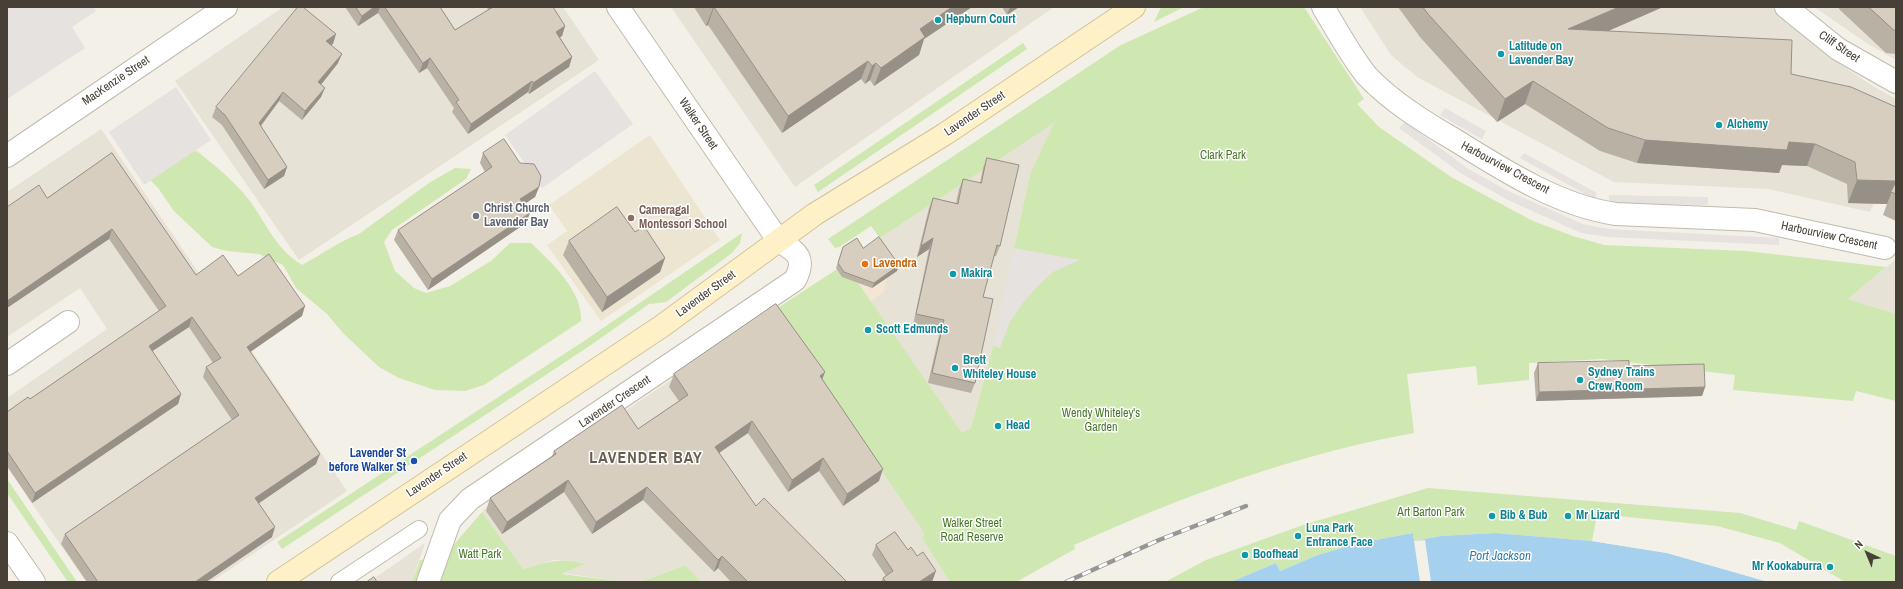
<!DOCTYPE html>
<style>
body{margin:0}
#map{position:relative;width:1903px;height:589px;overflow:hidden;background:#f3f0e7;font-family:"Archivo Narrow",sans-serif}
canvas{display:block}
.frame{position:absolute;inset:0;border:8px solid #474036;pointer-events:none}
.north{position:absolute;left:1847px;top:533px;width:40px;height:40px;-webkit-text-stroke:3px #fff;paint-order:stroke;rotate:316deg;font-size:11px;font-weight:700;line-height:16px;text-align:center;color:#474036}
.north::after{content:'';display:block;margin:auto;width:14px;height:18px;background:#474036;clip-path:polygon(50% 0,100% 100%,50% 72%,0 100%)}
</style>
<div id="map">
<canvas width="1903" height="589"></canvas>
<div class="frame"></div>
<div class="north">N</div>
</div>
<script>
const ctx = document.querySelector('canvas').getContext('2d');
ctx.lineJoin = 'round';
function paint(path, color) {
  ctx.fillStyle = color;
  ctx.fill(path, 'evenodd');
}
function trace(path, color, width, dash) {
  ctx.strokeStyle = color;
  ctx.lineWidth = width;
  ctx.lineCap = dash ? 'butt' : 'round';
  ctx.setLineDash(dash || []);
  ctx.stroke(path);
}
function write(font, color, halo, rows, align = 'center') {
  ctx.font = font + ' "Archivo Narrow",sans-serif';
  ctx.lineWidth = 3;
  ctx.setLineDash([]);
  ctx.textBaseline = 'middle';
  ctx.strokeStyle = halo;
  ctx.fillStyle = color;
  for (const [text, x, y, turn = 0] of rows) {
    ctx.save();
    ctx.translate(x, y);
    ctx.rotate((+turn || 0) * Math.PI / 180);
    ctx.textAlign = isNaN(turn) ? turn : align;
    if (halo) ctx.strokeText(text, 0, 0);
    ctx.fillText(text, 0, 0);
    ctx.restore();
  }
}
const residential = new Path2D(`
 M283,7H563L599,60L299,260L175,81Z
 M671,7H1054L795,187Z
 M1360,7H1772L1842,65L1871,85L1896,99V156L1870,212L1768,189L1614,182L1417,77L1391,55Z
 M1814,7H1896V60L1868,44Z
 M1055,122L1030,174L993,346L971,428L962,434L870,301L884,291L880,238Z
 M101,129L347,491L211,582H86L7,467V398L107,329L80,288L7,337V192Z
 M1896,259V314L1848,299Z
 M773,311L926,534L922,538L950,582H701L684,565L641,582H627L560,573L584,564L575,561L555,560L523,569L482,512L493,500Z
 M425,543L412,582H369Z`);
const commercial = new Path2D(`
 M845,264L889,268L884,291L870,301Z`);
const education = new Path2D(`
 M650,135L720,240L601,321L547,245L567,231L549,205Z`);
const green = new Path2D(`
 M1161,7H1184L1154,22Z
 M1204,7H1304L1364,99L1357,104L1379,127L1451,177L1533,221L1573,236L1604,245L1746,251L1886,267L1848,299L1896,314V401L1856,391L1853,401L1733,390L1735,375L1603,359L1529,363V380L1478,385L1476,366L1407,374L1414,433C1296,454 1183,496 1074,545L1075,549L1016,582H950L922,538L925,534L773,311L845,264L962,433L971,428L993,346L1030,174L1054,123L880,238L871,226L839,247L835,248L828,239L1121,45Z
 M1023,43L1027,49L818,192L814,185Z
 M121,150L181,153L197,151C214,165 231,178 245,195C266,220 272,246 302,265C321,255 339,241 359,234L429,183L455,168L471,169L466,179L392,230L384,242L395,271L414,288L426,293L450,286L491,261L510,243H531C551,262 583,291 581,321L484,385L465,391L435,390L399,378L379,367L343,333L327,314L296,288L283,265L259,254L227,251L212,247L174,211L158,188Z
 M742,233L740,243L732,253L666,302L649,304L591,345L282,549L277,542L587,339Z
 M7,479L77,582H68L7,493Z
 M1428,488L1740,513L1796,530L1799,521L1896,556V582H1845L1780,543L1717,526L1608,515L1596,520L1592,541L1495,533L1441,536L1414,541L1413,533L1359,543L1318,555L1280,571L1276,563L1231,582H1165L1206,560L1303,525Z
 M482,512L523,569C544,563 563,556 585,564L561,574L627,582H412L420,560L443,557Z
 M685,565L701,582H641Z`);
const parking = new Path2D(`
 M7,7H93L96,11L72,27L85,48L7,99Z
 M595,71L633,124L542,188L505,135Z
 M176,87L211,140L144,185L109,132Z
 M1445,108L1486,131L1482,139L1440,115Z
 M1405,122L1467,168L1508,191L1583,224L1608,229L1779,238V245L1608,237L1581,233L1508,200L1462,174L1399,128Z
 M1524,153L1597,193L1594,199L1520,158Z
 M1609,195L1708,197V205L1609,203Z
 M1014,248L1080,260L1053,272L1037,287L1023,303L1010,322L1000,348L993,346Z`);
const water = new Path2D(`
 M1413,533L1414,541L1441,536L1495,533L1592,541L1667,553L1768,582H1231L1276,563L1280,571L1318,555L1359,543Z`);
const pier = new Path2D(`
 M1593,539L1668,551L1768,580L1770,582L1667,553L1592,541Z
 M1425,540L1431,582H1420L1414,541Z`);
const lane = new Path2D(`
 M339,582L419,529`);
const street = new Path2D(`
 M1323,7C1335,27 1352,58 1367,76C1392,102 1424,122 1455,140C1503,170 1559,206 1616,214L1755,220L1885,248
 M1786,7L1838,49L1896,82
 M7,156L226,7
 M7,364L68,322
 M7,543L34,582
 M428,582L450,520L470,499L795,280C807,257 796,252 778,240L618,7`);
const secondary = new Path2D(`
 M278,582L662,326L815,214L945,134L1134,7`);
const rail = new Path2D(`
 M1066,582L1159,540L1246,506`);
const wall = new Path2D(`
 M345,7H440L455,30L488,10L487,7H553L565,26L562,36L560,37L572,57L569,67L529,94L528,92L468,134L452,112L454,108L427,68L419,73L378,13L358,26Z
 M694,7H972L924,39L919,55L874,86L870,80L865,84L861,79L782,133L708,25L706,26Z
 M1002,7H1019L1007,15Z
 M1398,7H1663L1608,31L1791,74L1896,107V221L1883,215L1887,204L1848,203L1847,184L1807,166L1782,165L1779,173L1637,163L1600,151L1525,104L1497,122L1420,37Z
 M1838,7H1896V54L1886,53L1840,10Z
 M333,44L331,45L338,63L321,85V97L302,120L279,101L261,126L287,167L284,176L264,189L222,125L212,117L216,107Z
 M112,153L196,275L238,276L302,316L250,352L316,464L259,503L272,537L206,582H87L61,544L65,534L232,420L203,377L206,367L213,363L189,327L152,351L181,394L178,404L32,503L7,466V412L30,399L159,311L109,239L7,308V207L47,198Z
 M483,153L520,163L539,187L535,197L524,204L526,223L428,290L394,240L398,230L485,172L480,163Z
 M987,158L1000,246L996,256H994L983,297L975,383L971,393L928,383L940,331L913,325L929,249L917,257L929,208L933,198L956,203L959,189L963,179L980,183L983,168Z
 M635,232L665,258L660,272L602,312L563,255L569,241Z
 M843,247L863,248L899,265L897,271L872,288L842,277L836,268Z
 M1538,363L1629,366L1705,387L1702,396L1536,401L1534,373Z
 M825,372L822,379L879,481L843,506L819,471L788,492L748,433L719,453L756,506L847,582H731L718,568L714,572L643,500L592,534L564,492L502,534L486,511L490,498L552,456L554,451L638,429L679,401L669,387L674,374Z
 M876,545L908,550L932,582H881L883,578L886,576L872,555Z`);
const shadedWall = new Path2D(`
 M374,7H380L378,13L358,26L362,16Z
 M714,7L708,25L706,26L713,8Z
 M952,7H972L924,39L919,55L874,86L881,68L920,29Z
 M1010,7H1019L1007,15Z
 M1619,7H1663L1560,52L1568,29Z
 M565,26L562,36L552,42L556,32Z
 M336,34L333,44L323,51L326,41Z
 M342,54L338,63L315,92L318,82Z
 M572,57L569,67L529,94L533,83Z
 M430,58L427,68L419,73L423,63Z
 M868,61L861,79L782,133L788,116Z
 M876,63L870,80L865,84L872,66Z
 M532,81L528,92L468,134L471,124Z
 M1533,81L1525,104L1497,122L1505,99Z
 M325,88L321,97L302,120L305,111Z
 M283,92L279,101L255,133L259,123Z
 M1645,140L1789,142L1815,144L1807,166L1782,165L1779,173L1637,163Z
 M287,167L284,176L264,189L268,180Z
 M1857,180L1896,181L1887,204L1848,203Z
 M539,187L535,197L517,209L520,199Z
 M530,213L526,223L428,290L432,279Z
 M112,229L109,239L7,308V301Z
 M933,238L929,249L917,257L921,246Z
 M665,258L660,272L602,312L607,297Z
 M899,265L897,271L872,288L874,283Z
 M305,306L302,316L243,357L247,347Z
 M192,317L189,327L145,356L149,346Z
 M825,372L820,385V376Z
 M1705,387L1702,396L1536,401L1539,392Z
 M181,394L178,404L32,503L35,493Z
 M752,421L748,433L710,459L715,447Z
 M320,454L316,464L252,508L255,498Z
 M823,458L819,471L788,492L792,480Z
 M883,469L879,481L843,506L847,494Z
 M568,480L564,492L502,534L507,522Z
 M647,487L643,500L592,534L596,522Z
 M275,527L272,537L206,582H195Z
 M722,556L718,568L714,572L718,560Z
 M936,571L932,582H919Z`);
const building = new Path2D(`
 M298,7H303L336,34L326,41L342,54L318,82L325,88L305,111L283,92L259,123L287,167L268,180L225,115L216,107Z
 M356,7H374L362,16Z
 M385,7H440L455,30L493,7H553L565,26L556,32L572,57L533,83L532,81L471,124L456,102L459,100L430,58L423,63Z
 M712,7H952L920,29L925,37L881,68L876,63L872,66L868,61L788,116L714,7L713,8Z
 M1423,7H1619L1568,29L1792,40L1791,74L1851,87L1896,107V181L1857,180L1855,162L1815,144L1789,142L1787,150L1645,140L1608,128L1533,81L1505,99L1429,15Z
 M1869,7H1896V30H1894Z
 M504,139L520,163L534,164L541,176L539,187L520,199L530,213L432,279L398,230L492,167L483,153Z
 M112,153L196,275L223,255L238,276L269,254L305,306L247,347L320,454L255,498L275,527L195,582H98L65,534L239,415L206,367L221,358L192,317L149,346L181,394L35,493L7,451V412L28,397L30,399L166,306L112,229L7,301V207L39,185L47,198Z
 M987,158L1019,165L1000,246L997,245L983,297L993,299L975,383L932,373L944,320L916,314L933,238L921,246L933,198L958,204L963,179L981,183Z
 M1896,182V194L1891,192Z
 M617,207L635,232L644,226L665,258L607,297L569,241Z
 M879,237L899,265L874,283L844,272L838,263L843,247L857,238L863,248Z
 M776,304L825,372L820,376L883,469L847,494L823,458L792,480L752,421L715,447L756,506L764,498L847,582H748L722,556L718,560L647,487L596,522L568,480L507,522L490,498L556,454L554,451L622,405L638,429L688,395L674,374Z
 M1629,361V366L1704,364L1705,387L1539,392L1538,363Z
 M895,532L908,550L911,547L917,556L923,552L936,571L919,582H886L883,578L893,571L876,545Z
 M374,577L377,582H367Z`);
const markers = [
 [938,20,4,"#0f9aa8"],
 [1501,54,4,"#0f9aa8"],
 [1719,125,4,"#0f9aa8"],
 [476,216,4,"#6b7280"],
 [631,218,4,"#8d6e63"],
 [865,264,4,"#e8710a"],
 [953,274,4,"#0f9aa8"],
 [868,330,4,"#0f9aa8"],
 [955,368,4,"#0f9aa8"],
 [1580,380,4,"#0f9aa8"],
 [998,426,4,"#0f9aa8"],
 [414,461,4,"#1a4fb4"],
 [1492,516,4,"#0f9aa8"],
 [1568,516,4,"#0f9aa8"],
 [1298,536,4,"#0f9aa8"],
 [1245,555,4,"#0f9aa8"],
 [1830,567,4,"#0f9aa8"]
];
const cultureNames = [
 ["Hepburn Court",946,20],
 ["Latitude on",1509,47],
 ["Lavender Bay",1509,61],
 ["Alchemy",1727,125],
 ["Makira",961,274],
 ["Scott Edmunds",876,330],
 ["Brett",963,361],
 ["Whiteley House",963,375],
 ["Sydney Trains",1588,373],
 ["Crew Room",1588,387],
 ["Head",1006,426],
 ["Bib & Bub",1500,516],
 ["Mr Lizard",1576,516],
 ["Luna Park",1306,529],
 ["Entrance Face",1306,543],
 ["Boofhead",1253,555],
 ["Mr Kookaburra",1822,567,"right"]
];
const streetNames = [
 ["Cliff Street",1839,47,34],
 ["MacKenzie Street",116,81,-34],
 ["Lavender Street",975,114,-34],
 ["Walker Street",698,124,56],
 ["Harbourview Crescent",1505,168,28],
 ["Harbourview Crescent",1829,236,12],
 ["Lavender Street",706,294,-36],
 ["Lavender Crescent",615,402,-34],
 ["Lavender Street",437,475,-34]
];
const parkNames = [
 ["Clark Park",1223,156],
 ["Wendy Whiteley's",1101,414],
 ["Garden",1101,428],
 ["Art Barton Park",1431,513],
 ["Walker Street",972,524],
 ["Road Reserve",972,538],
 ["Watt Park",480,555]
];
const worshipNames = [
 ["Christ Church",484,209],
 ["Lavender Bay",484,223]
];
const educationNames = [
 ["Cameragal",639,211],
 ["Montessori School",639,225]
];
const foodNames = [
 ["Lavendra",873,264]
];
const transitNames = [
 ["Lavender St",406,454],
 ["before Walker St",406,468]
];
const waterNames = [
 ["Port Jackson",1500,557]
];
const districtNames = [
 ["LAVENDER BAY",646,459]
];
paint(residential, '#e7e2d6');
paint(commercial, '#f5e6d3');
paint(education, '#ece5d1');
paint(green, '#cfe7b1');
paint(parking, '#e5e2df');
paint(water, '#a5d1ef');
paint(pier, '#f3f0e7');
trace(lane, '#c2baad', 18);
trace(street, '#c2baad', 24);
trace(secondary, '#d3c398', 24);
trace(lane, '#fff', 16);
trace(street, '#fff', 22);
trace(secondary, '#fef0c7', 22);
trace(rail, '#969696', 4.5);
trace(rail, '#fff', 3, [9]);
paint(wall, '#bab1a5');
paint(shadedWall, '#979086');
paint(building, '#d8cec0');
trace(building, '#979086', 1);
for (const [x, y, r, color] of markers) {
  const dot = new Path2D();
  dot.arc(x, y, r, 0, 2 * Math.PI);
  ctx.fillStyle = color;
  ctx.fill(dot);
  trace(dot, '#fff', 1.5);
}
write('bold 12px', '#0d838f', '#fff', cultureNames, 'left');
write('12px', '#474036', '#fff', streetNames);
write('12px', '#48782a', '#fff', parkNames);
write('bold 12px', '#5b616d', '#fff', worshipNames, 'left');
write('bold 12px', '#785e54', '#fff', educationNames, 'left');
write('bold 12px', '#c56008', '#fff', foodNames, 'left');
write('bold 12px', '#164399', '#fff', transitNames, 'right');
write('italic 13px', '#317cb1', '#fff', waterNames);
ctx.letterSpacing = '1px';
write('bold 16px', '#695e4e', '#fff', districtNames);
ctx.letterSpacing = '0px';
</script>
